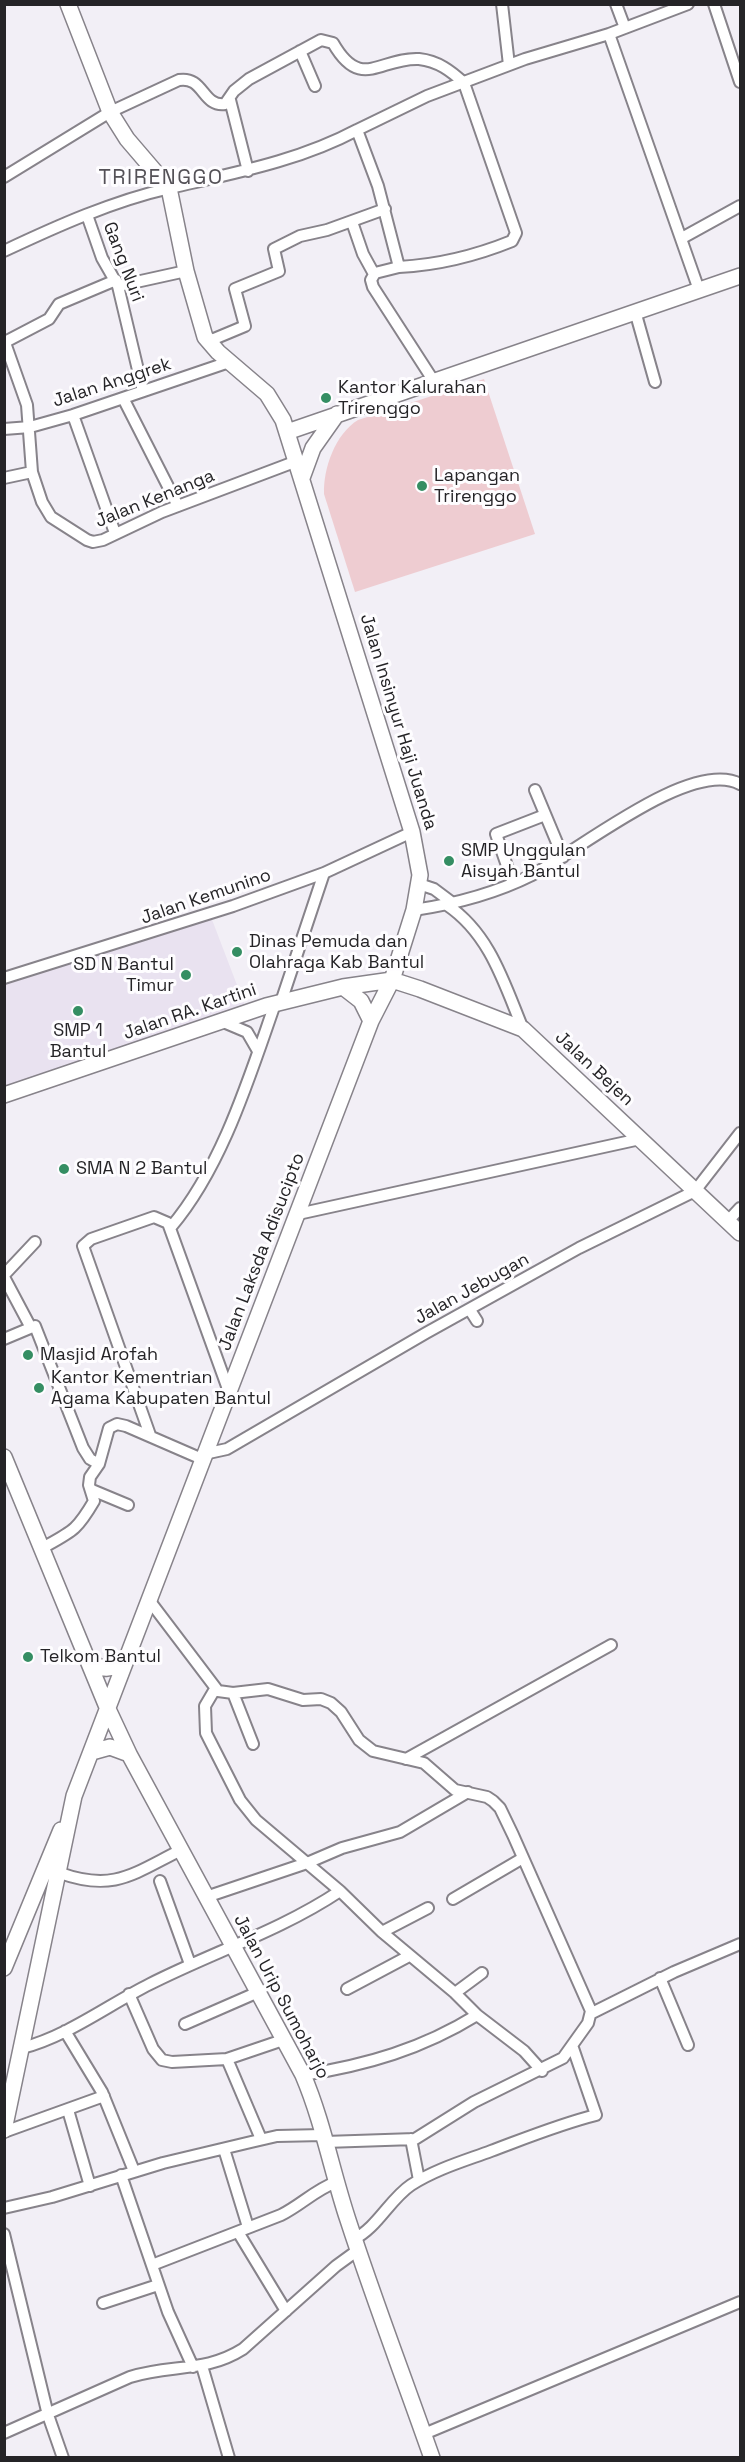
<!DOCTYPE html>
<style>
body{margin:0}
#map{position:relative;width:745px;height:2462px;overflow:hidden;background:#f2eff6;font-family:"Space Grotesk",sans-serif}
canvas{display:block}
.frame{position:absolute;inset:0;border:6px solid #252427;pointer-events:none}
</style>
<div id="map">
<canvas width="745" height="2462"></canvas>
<div class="frame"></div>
</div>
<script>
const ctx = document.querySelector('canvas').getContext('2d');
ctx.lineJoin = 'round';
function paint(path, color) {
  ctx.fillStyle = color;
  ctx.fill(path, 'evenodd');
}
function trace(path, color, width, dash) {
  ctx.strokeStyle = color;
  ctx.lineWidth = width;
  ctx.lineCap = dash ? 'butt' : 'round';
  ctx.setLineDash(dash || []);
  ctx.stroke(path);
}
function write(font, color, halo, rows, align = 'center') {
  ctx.font = font + ' "Space Grotesk",sans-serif';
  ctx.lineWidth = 6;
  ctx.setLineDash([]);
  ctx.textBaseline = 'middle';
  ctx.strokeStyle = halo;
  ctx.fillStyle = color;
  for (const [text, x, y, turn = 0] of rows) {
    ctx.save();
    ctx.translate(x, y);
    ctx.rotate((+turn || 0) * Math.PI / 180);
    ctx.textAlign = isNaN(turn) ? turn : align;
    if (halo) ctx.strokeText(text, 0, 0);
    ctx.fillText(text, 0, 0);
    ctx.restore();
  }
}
const built = new Path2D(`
 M211,917L245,1006L5,1090L4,984Z`);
const green = new Path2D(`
 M484,379L535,534L355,592L324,494C323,469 335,434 358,420Z`);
const street = new Path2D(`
 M502,4L509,65
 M616,4L625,28
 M714,4L740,82
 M609,34L699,290
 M300,51L315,86
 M230,100L248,171
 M357,130L427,96L525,59L609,34L688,4
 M4,177L110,112L179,80C204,76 202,107 225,104L234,91L249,79L321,40L333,43C361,92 380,57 419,59C438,61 451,71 464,83L516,233L512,241C475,256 438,265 399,267
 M87,215L102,258L118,286L143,391
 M352,222L363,254L374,274
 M682,238L740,206
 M4,251C57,226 113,201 170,188C234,173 299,161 357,130L378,186L399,267L375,273L371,280L373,287L433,380
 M118,286L186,271
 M635,311L655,382
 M4,340L27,405L32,472L42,502L51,517L87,540L93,542L103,540L162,512L297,461
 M209,341L245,326L235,289L279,271L274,249L300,236L327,230L385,209
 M5,342L49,319L59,304L116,280
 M123,398L178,506
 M73,415L115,533
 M4,429L30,427L73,415L229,362
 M4,478L32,472
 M535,790L563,857
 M513,883L496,834L545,815
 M419,884L434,889L454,904
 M447,905C490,934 504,983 523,1029
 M414,910C455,904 494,894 532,875C577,852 691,758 740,784
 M4,978L233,906L324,873L412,832
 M281,1002L324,873
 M221,1021L247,1032L258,1051
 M298,1214L640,1139
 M728,1221L740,1208
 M171,1227C222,1167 249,1078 275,1004
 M4,1275L35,1242
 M4,1277L30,1326
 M470,1310L477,1321
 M4,1339L35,1326L83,1448L90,1459L99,1464
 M150,1435L83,1246L91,1239L154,1217L168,1223L228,1389
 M204,1454L227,1449L426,1333L579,1248L695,1191L740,1133
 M92,1490L128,1505
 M44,1547C73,1531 77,1530 94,1501L89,1485L90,1477L99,1464L109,1428L117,1424L126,1426L202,1459
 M149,1600L218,1691L233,1693L268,1689L303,1700L321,1699L331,1703L341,1712L359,1740L373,1751L424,1763L455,1790L487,1797L493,1801L500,1808L513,1835L591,2011L588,2023L563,2058L474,2102L415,2139L325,2142
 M215,1689L205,1706L206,1733L240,1800L256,1820L340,1891L382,1932L455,1993L477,2015L524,2051L542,2071
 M233,1693L253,1744
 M406,1759L611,1645
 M60,1873C113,1892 133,1874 179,1851
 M160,1881L190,1964
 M206,1897L307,1863L342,1848L400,1832L468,1792
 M453,1899L523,1858
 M382,1932L428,1908
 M660,1978L688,2045
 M347,1989L409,1956
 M455,1993L482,1973
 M129,1994L153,2049L162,2060L172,2062L227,2059L283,2040
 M592,2013L674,1972L740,1944
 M185,2024L256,1993
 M65,2031L102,2092L134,2171
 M22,2048C68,2036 108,2005 150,1984C213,1952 280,1931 340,1891
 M227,2059L261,2139
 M303,2075C367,2065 422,2049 477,2015
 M68,2110L90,2186
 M4,2132L104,2096
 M411,2139L419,2180
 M224,2149L248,2227
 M121,2175L168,2312L193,2367
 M4,2208L52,2197L163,2163L251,2142L277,2136L323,2135
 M238,2232L286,2311
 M4,2234L48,2415L63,2458
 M354,2239C377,2228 390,2199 411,2185C436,2169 464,2161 491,2151C526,2138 560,2124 596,2115L573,2048
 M152,2265L281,2215C301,2205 315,2190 336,2182
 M103,2303L158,2285
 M202,2366L229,2458
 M4,2433L130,2377C171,2364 205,2373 243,2349L336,2266L358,2250
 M424,2434L740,2302`);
const secondary = new Path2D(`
 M287,432L740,276
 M302,478L313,448L337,414
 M343,987L361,1001L371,1021
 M4,1095L266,1006L343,987L392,980L420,989L523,1029L740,1233
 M4,1457L107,1707L129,1754L303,2075C323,2122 332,2172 348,2220C374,2300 404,2378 432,2458
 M87,1657C101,1673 112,1671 126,1657
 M92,1752L110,1747L129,1754
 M4,1968L61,1830
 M4,2130L74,1796L371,1021L392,980L414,910L420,875L412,832L283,420L267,394L218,352L205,337L186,271L169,188L127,139L110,112L68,4`);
const markers = [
 [326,398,6,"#358e63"],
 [422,486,6,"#358e63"],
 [449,861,6,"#358e63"],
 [237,952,6,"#358e63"],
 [186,975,6,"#358e63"],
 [78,1011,6,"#358e63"],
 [64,1169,6,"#358e63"],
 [28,1355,6,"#358e63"],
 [39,1388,6,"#358e63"],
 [28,1657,6,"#358e63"]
];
const streetNames = [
 ["Gang Nuri",123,262,69],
 ["Jalan Anggrek",112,383,-18],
 ["Jalan Kenanga",155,499,-22],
 ["Jalan Insinyur Haji Juanda",398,722,73],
 ["Jalan Kemunino",206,897,-19],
 ["Jalan RA. Kartini",190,1012,-19],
 ["Jalan Bejen",594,1069,43],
 ["Jalan Laksda Adisucipto",262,1252,-69],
 ["Jalan Jebugan",472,1289,-29],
 ["Jalan Urip Sumoharjo",281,1997,62]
];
const poiNames = [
 ["Kantor Kalurahan",338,388],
 ["Trirenggo",338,409],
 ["Lapangan",434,476],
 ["Trirenggo",434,497],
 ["SMP Unggulan",461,851],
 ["Aisyah Bantul",461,872],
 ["Dinas Pemuda dan",249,942],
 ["Olahraga Kab Bantul",249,963],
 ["SD N Bantul",174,965,"right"],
 ["Timur",174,986,"right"],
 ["SMP 1",78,1031,"center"],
 ["Bantul",78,1052,"center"],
 ["SMA N 2 Bantul",76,1169],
 ["Masjid Arofah",40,1355],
 ["Kantor Kementrian",51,1378],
 ["Agama Kabupaten Bantul",51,1399],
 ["Telkom Bantul",40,1657]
];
const quarterNames = [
 ["TRIRENGGO",161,178]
];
paint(built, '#e9e2f0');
paint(green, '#eeccd1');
trace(street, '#87838a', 14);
trace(secondary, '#87838a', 18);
trace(street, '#fff', 10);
trace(secondary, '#fff', 15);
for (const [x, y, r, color] of markers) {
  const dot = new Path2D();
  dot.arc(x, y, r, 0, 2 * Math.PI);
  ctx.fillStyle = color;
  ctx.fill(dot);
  trace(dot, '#fefdff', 2);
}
write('18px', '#252427', '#fefdff', streetNames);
write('18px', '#252427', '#fefdff', poiNames, 'left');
ctx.letterSpacing = '1.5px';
write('21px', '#545157', '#fefdff', quarterNames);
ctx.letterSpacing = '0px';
</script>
